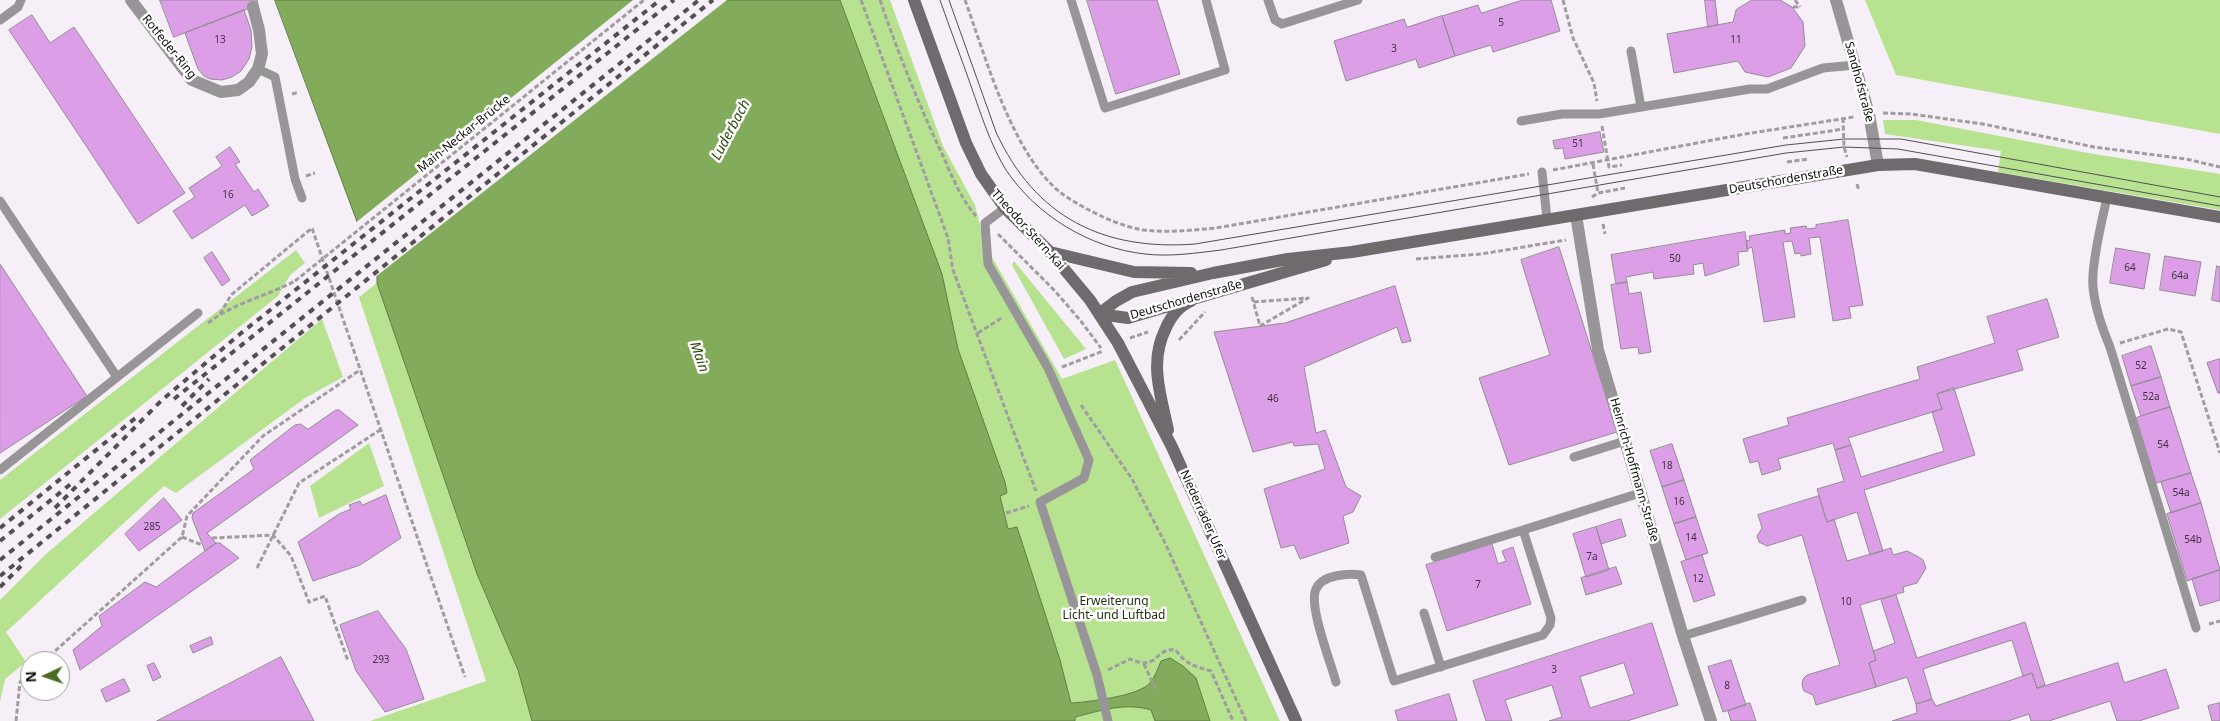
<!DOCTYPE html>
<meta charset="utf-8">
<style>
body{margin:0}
#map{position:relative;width:2220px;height:721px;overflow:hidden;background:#f6eff7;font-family:"Noto Sans",sans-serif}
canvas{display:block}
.north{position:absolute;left:20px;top:651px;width:50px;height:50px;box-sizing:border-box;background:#fff;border:1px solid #9f9e9f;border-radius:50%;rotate:267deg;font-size:14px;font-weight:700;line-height:20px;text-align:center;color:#0e0c0e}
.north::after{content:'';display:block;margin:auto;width:18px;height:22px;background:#4a6c24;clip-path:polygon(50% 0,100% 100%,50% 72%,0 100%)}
</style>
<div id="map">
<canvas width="2220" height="721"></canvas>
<div class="north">N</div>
</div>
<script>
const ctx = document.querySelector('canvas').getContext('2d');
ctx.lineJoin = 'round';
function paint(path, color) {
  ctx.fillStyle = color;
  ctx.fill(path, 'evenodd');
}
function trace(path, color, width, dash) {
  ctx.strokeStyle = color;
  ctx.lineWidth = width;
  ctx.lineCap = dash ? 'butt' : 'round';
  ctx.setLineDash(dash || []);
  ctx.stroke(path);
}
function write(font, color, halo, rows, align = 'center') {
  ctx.font = font + ' "Noto Sans",sans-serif';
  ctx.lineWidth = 5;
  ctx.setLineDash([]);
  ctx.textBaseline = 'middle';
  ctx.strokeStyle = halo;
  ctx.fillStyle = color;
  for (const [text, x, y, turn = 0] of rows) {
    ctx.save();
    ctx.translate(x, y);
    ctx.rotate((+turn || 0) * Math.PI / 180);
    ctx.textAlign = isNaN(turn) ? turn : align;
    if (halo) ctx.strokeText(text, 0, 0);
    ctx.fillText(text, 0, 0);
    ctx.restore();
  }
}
const green = new Path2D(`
 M840,0H890L943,146L975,205L985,245L1062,379L1115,360L1280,721H1210L1196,678L1161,661C1158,668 1155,677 1150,683C1139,697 1089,701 1071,703L1060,660L1016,527L1008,529L1000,495L1007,493L958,349L942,274Z
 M1865,0H2220V134L1896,75Z
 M1883,120H1916L2088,153L2220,174V210L1998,172L2001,151L1885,134Z
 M296,250L305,263L290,275L278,296L0,519V480Z
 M1014,261L1086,349L1064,359L1012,265Z
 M377,283L477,574L518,670L532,721H370L486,681L359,297Z
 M322,319L343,377L305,398L176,493L164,486L6,632L26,662L5,679L0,702V600L46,554Z
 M369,443L384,486L319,518L310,486Z
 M1122,706L1141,707L1151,710L1155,721H1075L1074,717Z`);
const water = new Path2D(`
 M275,0H840L942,274L958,349L1005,482L1007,493L1000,496L1008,529L1017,527L1060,660L1071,703C1088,702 1139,696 1150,683C1155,677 1158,668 1161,661L1170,658L1183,666L1196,678L1210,721H1155L1151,710C1125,702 1100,711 1075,717V721H532L518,670L477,574L377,283V276Z`);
const pier = new Path2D(`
 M633,0H727L374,278L354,224Z`);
const building = new Path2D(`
 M160,0H257L258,5L174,37Z
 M1087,0H1157L1180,74L1116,94Z
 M1523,0H1551L1560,31L1493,52L1491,45L1455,56L1442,16L1478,5L1481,13Z
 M1705,0H1715L1718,25L1708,27Z
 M1752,0H1780L1792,7L1803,22L1805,46L1791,68L1768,77L1745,72L1738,61L1674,73L1667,34L1733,22L1736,10Z
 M244,10L251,30L252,47L249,59L241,71L232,77L222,80L210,79L204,76L198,69L185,33Z
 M32,15L50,43L74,27L185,193L138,224L9,30Z
 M1442,16L1455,56L1419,68L1416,59L1346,81L1334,41L1404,19L1407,27Z
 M1600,132L1604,152L1565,159L1563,148L1555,149L1553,141Z
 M230,147L240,162L235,164L254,192L258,189L269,206L252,216L245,205L192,239L173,211L195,197L189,188L222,166L216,157Z
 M1848,220L1863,305L1849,307L1851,318L1833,321L1820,237L1809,238L1811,254L1801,256V253L1795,254L1792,241L1783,242L1795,317L1764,322L1752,247L1747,249L1746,241L1750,240L1749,236L1785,230V234L1791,233L1790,228L1806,226L1807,229L1816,228V225Z
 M1745,232L1748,251L1738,252L1739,265L1705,276L1703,263L1693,265L1694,274L1654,279L1653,272L1626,277L1627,282L1616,284L1611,255Z
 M1559,247L1617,432L1509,465L1479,378L1550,355L1521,260Z
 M2116,248L2150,254L2144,289L2110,283Z
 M212,252L230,280L222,286L204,258Z
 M2165,256L2201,262L2195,296L2160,290Z
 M0,264L87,396L0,453Z
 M2217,266L2220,267V302L2212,300Z
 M1627,282L1629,294L1641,292L1651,352L1639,354L1638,347L1621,349L1611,285Z
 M1395,286L1411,341L1402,343L1397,327L1304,367L1316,433L1325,430L1346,487L1361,496L1353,512L1343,516L1349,543L1300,559L1294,545L1281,548L1264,489L1325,469L1318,444L1294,446L1293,442L1253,452L1214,332L1285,323Z
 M2047,299L2059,337L2017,350L2023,370L1937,394L1942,409L1848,438L1851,445L1835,450L1833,443L1778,459L1781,469L1762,475L1758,461L1750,463L1743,439L1789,425L1787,418L1920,379L1917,367L1995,343L1987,317Z
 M2151,346L2161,377L2131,386L2122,356Z
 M2220,359V393H2218L2207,363Z
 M2161,377L2170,407L2141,416L2131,386Z
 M1954,388L1975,455L1864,490L1883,551L1870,555L1857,512L1827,522L1817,489L1844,481L1835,450L1851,445L1861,477L1944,451L1932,412L1942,409L1937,394Z
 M2170,407L2191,473L2156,483L2136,418Z
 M336,410H339L358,425L207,533L216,543L205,551L192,518L193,513L254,469L250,460L295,425L300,424L308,429Z
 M1672,444L1684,480L1662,487L1650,451Z
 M2191,473L2201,503L2171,513L2161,482Z
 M1684,480L1696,517L1674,524L1662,487Z
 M386,495L401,538L360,565L313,581L298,542L339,514L351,509L349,505L360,501L362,505Z
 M1819,496L1827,522L1834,519L1847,561L1891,548L1893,555L1907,551L1917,556L1923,560L1926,568L1917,583L1903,587L1904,592L1860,605L1876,660L1869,663L1876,687L1816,705L1813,695L1804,691L1802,685L1803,679L1807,675L1840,665L1802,535L1767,546L1759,542L1757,536L1762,528L1758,515Z
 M164,498L182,520L139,551L125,534Z
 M2201,503L2220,570L2187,581L2167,514Z
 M1696,517L1708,553L1686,560L1674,524Z
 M1621,519L1626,536L1601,544L1596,527Z
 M1596,527L1609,570L1586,577L1573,534Z
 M216,543H220L239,558L80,670L73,650L102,626L99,616L145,582L156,587Z
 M1492,544L1498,564L1506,561L1502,551L1513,547L1531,604L1447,631L1426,565Z
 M1702,555L1715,595L1694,602L1681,562Z
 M1616,567L1622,584L1586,595L1581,578Z
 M2220,570V600L2200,606L2192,579Z
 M1896,595L1917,658L2025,622L2045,685L2037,688L2032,673L2023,676L2012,640L1923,669L1932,699L1916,704L1907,677L1876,687L1869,663L1876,660L1873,651L1895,643L1881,600Z
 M378,611L406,649L424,699L385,712L356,671L340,625Z
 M1652,623L1678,705L1627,721H1549L1562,717L1552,685L1505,700L1512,721H1486L1473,681ZM1624,663L1634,694L1590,708L1580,677Z
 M211,637L213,644L193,653L190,646Z
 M281,657L314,721H157Z
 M1731,660L1746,705L1723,712L1708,667Z
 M154,663L161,677L153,681L147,666Z
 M2118,663L2124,683L2166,669L2179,708L2139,721H2117L2110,701L2049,721H2031L2029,714L2008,721H1892L1917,713L1916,704L1932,699L1936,706L2032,673L2037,688Z
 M124,679L130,691L106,702L101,690Z
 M1449,694L1457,721H1398L1395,711Z
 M1750,703L1756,721H1731L1728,711Z
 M2220,703V721H2212L2208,706Z`);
const path = new Path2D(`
 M861,0L948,238L953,270L1036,491
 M880,0C898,53 919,105 943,156C952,176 961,199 976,216
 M965,0C986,58 1012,154 1061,193C1069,199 1078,204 1087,209C1104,218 1124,227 1144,230C1168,233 1192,230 1216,228L1529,174
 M1563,0L1573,38L1594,83L1597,101
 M1795,0L1800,7
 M1793,7H1800
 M292,94L299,92
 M1883,113L1911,114L1983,124L2094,147L2186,159L2220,167
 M1843,118L1844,147L1847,157
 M1602,126L1609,167L1622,165
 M1783,138L1844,129
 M1787,162L1809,159
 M1593,164L1598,193
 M1553,170L1745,134L1854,117
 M306,176L315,173
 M1857,184L1859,191
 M1592,197L1598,193L1625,188
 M1603,224L1605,234
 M998,234L1055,291L1080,320L1101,348
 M1416,259L1481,254L1566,240
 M1252,297L1260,326L1308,298L1253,302
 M220,314L231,295L312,228L465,677
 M208,323C233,303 267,296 295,281
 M978,333L1003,317
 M1130,338L1148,332
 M1179,340L1205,312
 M2120,343L2168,329L2181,332L2220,453
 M1062,367L1103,351
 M1081,405L1132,479L1165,543L1246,721
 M1006,513L1029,506
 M182,537L202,545
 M212,538L273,535L291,556L309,602L325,596L348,661
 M257,568L299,483L380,430
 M2209,624L2220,621
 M44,661L182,537L187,516L263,436L360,370
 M1144,664L1156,690
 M1108,670L1130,659C1159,672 1154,647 1176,650C1185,664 1196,667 1211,671L1233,721
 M16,721L20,682L30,673`);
const service = new Path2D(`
 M1071,0L1105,108L1225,70L1206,0
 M1268,0L1275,20L1282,24L1358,0
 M0,20L18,7L21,0
 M1631,51L1641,107
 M258,69L275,77L295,179L302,198
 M1521,121L1562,114H1599L1750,89H1767L1823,68L1855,65
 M1542,172L1547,219
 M2107,198C2102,219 2091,266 2093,287C2095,307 2102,328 2110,347L2196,628
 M0,201L117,377
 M1005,208L985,223L988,264L1048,368L1089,460L1084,478L1040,502L1097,675L1108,721
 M1574,457L1625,441
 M0,470L198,313
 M1435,557L1523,530
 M1424,613L1441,667
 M1683,636L1802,600
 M1336,682C1331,663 1308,605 1316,589C1322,575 1347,573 1361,575L1394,681L1543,635L1550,625L1551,618L1523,530L1640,493`);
const minor = new Path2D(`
 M131,0L192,80L221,92L238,90L249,82L258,69L262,54L259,30L253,7
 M1836,0L1869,114L1878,165
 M1576,215L1598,350L1683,636L1711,721`);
const secondary = new Path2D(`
 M914,0L966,143L981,174L1005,208L1050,252L1090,300L1118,343L1172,447L1296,721
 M1050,252L1134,272L1191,273
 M1099,314L1116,301L1132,292L1213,273L1288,259L1352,252L1878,165L1915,164L2220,217
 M1099,314L1128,318L1326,260
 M1168,430C1161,396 1149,363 1165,330C1170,318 1179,306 1191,301`);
const tram = new Path2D(`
 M940,0C950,29 961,57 971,86C981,114 990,144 1006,170C1037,216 1090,248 1145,254C1170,257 1196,253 1221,250L1786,153L1844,147L1898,149L2220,206
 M949,0L996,132C1035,217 1103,251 1195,244L1786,145L1844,139H1901L2220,197`);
const rail = new Path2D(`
 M174,399L674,0
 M182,406L209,379
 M55,508L162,400L240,334L660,0
 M0,528L138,416
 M0,541L72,483
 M0,560L699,0
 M0,576L713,0
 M0,587L21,566`);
const pathBridge = new Path2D(`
 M295,281L644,0`);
const numberNames = [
 ["5",1501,23],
 ["13",220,40],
 ["11",1736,40],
 ["3",1394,49],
 ["51",1578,144],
 ["16",228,195],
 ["50",1675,259],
 ["64",2130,268],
 ["64a",2180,276],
 ["52",2141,366],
 ["52a",2151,397],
 ["46",1273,399],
 ["54",2163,445],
 ["18",1667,466],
 ["54a",2181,493],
 ["16",1679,502],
 ["285",152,527],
 ["14",1691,538],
 ["54b",2193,540],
 ["7a",1592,557],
 ["12",1698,579],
 ["7",1478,585],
 ["10",1846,602],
 ["293",381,660],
 ["3",1554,670],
 ["8",1727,686]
];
const streetNames = [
 ["Rotfeder-Ring",169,47,51],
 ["Sandhofstraße",1859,82,75],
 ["Main-Neckar-Brücke",464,134,-39],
 ["Deutschordenstraße",1786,180,-10],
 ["Theodor-Stern-Kai",1028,230,48],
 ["Deutschordenstraße",1186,300,-16],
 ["Heinrich-Hoffmann-Straße",1634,470,74],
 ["Niederräder Ufer",1203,515,66]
];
const parkNames = [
 ["Erweiterung",1114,602],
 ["Licht- und Luftbad",1114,616]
];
const waterNames = [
 ["Luderbach",731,130,-62],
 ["Main",699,357,71]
];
paint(green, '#b7e290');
paint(water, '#82ac5b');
trace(water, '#5f7c44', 1);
paint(pier, '#f6eff7');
paint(building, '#dc9fe7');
trace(building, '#928c93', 1);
trace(path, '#a19ca1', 3, [5, 2.5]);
trace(service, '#989599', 9);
trace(minor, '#989599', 12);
trace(secondary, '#6e6a6e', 12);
trace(tram, '#524e52', 1);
trace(rail, '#524e52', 4, [6, 6]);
trace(pathBridge, '#a19ca1', 3, [5, 2.5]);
write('10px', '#423144', null, numberNames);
write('12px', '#0e0c0e', '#fff', streetNames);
write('12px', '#223210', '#fff', parkNames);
write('italic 14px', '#324d13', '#fff', waterNames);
</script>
